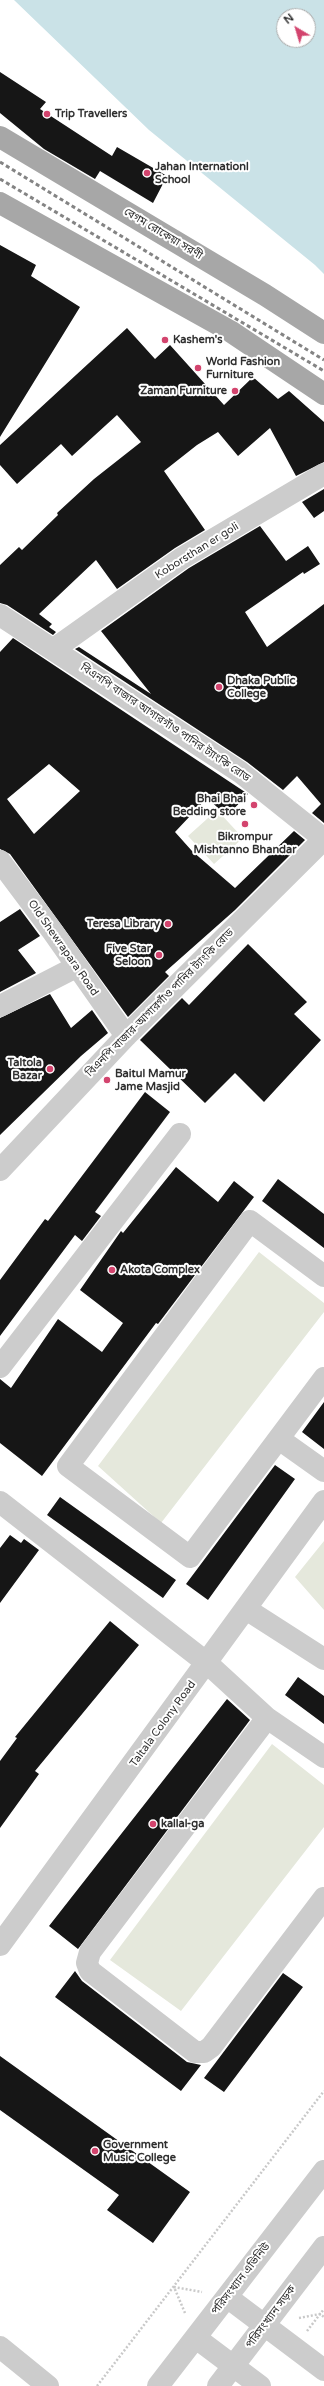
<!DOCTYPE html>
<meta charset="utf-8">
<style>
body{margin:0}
#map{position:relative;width:324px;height:2386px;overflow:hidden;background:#fff;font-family:"Varela Round",sans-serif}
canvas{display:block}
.north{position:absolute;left:276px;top:8px;width:40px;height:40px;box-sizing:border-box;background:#fff;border:1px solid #acacac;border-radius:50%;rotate:322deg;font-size:11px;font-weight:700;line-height:16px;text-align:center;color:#2f2f2f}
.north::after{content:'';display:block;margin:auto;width:14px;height:18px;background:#d3446e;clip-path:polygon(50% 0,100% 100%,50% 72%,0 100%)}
</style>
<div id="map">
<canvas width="324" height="2386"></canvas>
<div class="north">N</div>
</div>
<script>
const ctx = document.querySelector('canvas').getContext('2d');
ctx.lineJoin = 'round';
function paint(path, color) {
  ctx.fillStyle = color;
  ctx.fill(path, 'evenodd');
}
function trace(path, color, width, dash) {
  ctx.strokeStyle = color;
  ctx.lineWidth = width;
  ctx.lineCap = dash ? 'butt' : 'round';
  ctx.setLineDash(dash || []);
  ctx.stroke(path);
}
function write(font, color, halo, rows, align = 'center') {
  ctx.font = font + ' "Varela Round","Noto Sans Bengali",sans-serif';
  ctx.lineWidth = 4;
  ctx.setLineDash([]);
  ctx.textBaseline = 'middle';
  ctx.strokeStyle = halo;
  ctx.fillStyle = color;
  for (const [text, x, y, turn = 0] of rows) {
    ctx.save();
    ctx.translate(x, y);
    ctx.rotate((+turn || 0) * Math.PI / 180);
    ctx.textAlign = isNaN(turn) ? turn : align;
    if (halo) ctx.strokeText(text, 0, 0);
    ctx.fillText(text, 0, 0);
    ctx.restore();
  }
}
const green = new Path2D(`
 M217,810L243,838L214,864L188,836Z
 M259,1252L324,1303V1312L161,1523L98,1466Z
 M324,1541V1610L295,1577Z
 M272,1744L324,1785V1827L181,2011L110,1960Z`);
const water = new Path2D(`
 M14,0H324V274L315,265L149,130ZM284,16H308V40H284Z`);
const building = new Path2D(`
 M0,72L46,102L40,109L112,156L117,147L167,176L153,203L100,171L95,179L44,149L0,113Z
 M0,245L36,265L31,276L80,307L0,437Z
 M127,328L155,359L170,345L224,405L253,377L278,399L289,391L324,422V462L296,476L270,428L238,456L218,432L197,445L164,471L205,530L175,548L117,589L96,560L39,614L52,624L49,627L56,632L53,635L7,605L0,603V565L19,547L22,550L58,515L57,513L94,479L141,442L117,415L72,456L61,444L17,484L0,465V445Z
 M324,489V511L314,518L302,502Z
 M260,526L286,561L308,546L320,564L304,574L303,572L245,612L267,647L324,604V823L312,813L321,804L297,776L283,790L247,762L75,649L79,647L151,694L101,631L189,568Z
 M13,638L248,794L227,816L207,798L175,832L192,851L235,888L294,831L305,840L235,910L165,972L169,976L128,1017L10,854L0,849V652ZM49,764L80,791L34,834L7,799Z
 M20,909L40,936L18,950L36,973L0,992V922Z
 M248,944L307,1002L294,1014L321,1040L264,1102L235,1073L205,1103L140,1040L182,998L189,1005Z
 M50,994L71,1028L92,1010L108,1033L81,1056L0,1135V1018Z
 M145,1092L170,1112L95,1212L101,1216L82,1241L75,1235L0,1336V1280L45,1219L48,1221L97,1156Z
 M176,1167L218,1202L234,1181L254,1197L158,1324L156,1323L42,1476L0,1443V1379L11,1388L58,1319L102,1352L123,1323L80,1290L121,1231L123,1233Z
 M278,1179L324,1214V1248L262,1201Z
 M324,1402V1449L302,1432Z
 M275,1465L295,1479L208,1600L186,1584Z
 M60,1497L176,1580L163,1598L47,1515Z
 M10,1535L21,1543L24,1539L39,1550L0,1603V1548Z
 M110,1621L139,1645L35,1771L39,1774L0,1828V1761L17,1738L15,1737Z
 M298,1677L324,1696V1724L285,1695Z
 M227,1699L250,1720L78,1949L49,1926Z
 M75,1971L82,1981L187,2062L201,2065L181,2091L55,1997Z
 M283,1973L303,1987L224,2092L204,2078Z
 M0,2056L190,2192L153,2243L107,2210L119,2195L0,2110Z`);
const path = new Path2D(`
 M185,2313L174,2287L202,2292
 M299,2318L320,2314L324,2317
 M307,2331L324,2309
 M97,2386L324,2091`);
const minor = new Path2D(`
 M0,615L240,772L324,839
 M54,649L182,558L324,474
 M0,861L53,932L126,1036
 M0,1006L76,967
 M0,1170L126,1036L324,839
 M324,1276L250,1221L68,1466L190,1557L324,1378
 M0,1367L180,1134
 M279,1439L324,1471
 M0,1502L207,1663L267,1718L324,1757
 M246,1609L324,1659
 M267,1718L90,1952L87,1963L90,1971L195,2052H204L211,2047L324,1898
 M0,1945L324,1501
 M0,2347L48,2386`);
const tertiary = new Path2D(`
 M227,2297L324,2370
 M196,2338L260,2386
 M158,2386L324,2171
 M218,2386L324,2247`);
const primary = new Path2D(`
 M0,137L265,295L324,333
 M0,203L230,331L324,394`);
const rail = new Path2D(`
 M0,162L324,360
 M0,179L324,371`);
const markers = [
 [47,114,4,"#d3446e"],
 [147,173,4,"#d3446e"],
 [165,340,4,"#d3446e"],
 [198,368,4,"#d3446e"],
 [235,391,4,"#d3446e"],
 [219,687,4,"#d3446e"],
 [254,805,4,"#d3446e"],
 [245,824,4,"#d3446e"],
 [168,924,4,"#d3446e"],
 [159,955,4,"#d3446e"],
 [50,1069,4,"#d3446e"],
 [107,1080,4,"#d3446e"],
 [112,1270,4,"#d3446e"],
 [153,1824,4,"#d3446e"],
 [95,2151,4,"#d3446e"]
];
const poiNames = [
 ["Trip Travellers",55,114],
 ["Jahan Internationl",155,167],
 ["School",155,180],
 ["Kashem's",173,340],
 ["World Fashion",206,362],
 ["Furniture",206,375],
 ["Zaman Furniture",227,391,"right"],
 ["Dhaka Public",227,681],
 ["College",227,694],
 ["Bhai Bhai",246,799,"right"],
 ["Bedding store",246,812,"right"],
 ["Bikrompur",245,837,"center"],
 ["Mishtanno Bhandar",245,850,"center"],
 ["Teresa Library",160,924,"right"],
 ["Five Star",151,949,"right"],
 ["Seloon",151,962,"right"],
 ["Taltola",42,1063,"right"],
 ["Bazar",42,1076,"right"],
 ["Baitul Mamur",115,1074],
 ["Jame Masjid",115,1087],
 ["Akota Complex",120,1270],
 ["kallal-ga",161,1824],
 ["Government",103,2145],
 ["Music College",103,2158]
];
const streetNames = [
 ["বেগম রোকেয়া সরণী",163,234,31],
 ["Koborsthan er goli",197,551,-32],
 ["বিএনপি বাজার আগারগাঁও পানির ট্যাংকি রোড",165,723,34],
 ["Old Shewrapara Road",63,948,55],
 ["বিএনপি বাজার-আগারগাঁও পানির ট্যাংকি রোড",160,1003,-45],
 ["Taltala Colony Road",163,1724,-54],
 ["পরিসংখ্যান এভিনিউ",241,2279,-52],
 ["পরিসংখ্যান সড়ক",271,2317,-53]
];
paint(green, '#e5e8dc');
paint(water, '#cae2e7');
paint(building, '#161616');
trace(path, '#c9c9c9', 2.5, [2, 2]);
trace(minor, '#ccc', 22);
trace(tertiary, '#ccc', 22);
trace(primary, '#a7a7a7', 22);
trace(rail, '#848484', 3, [4, 3]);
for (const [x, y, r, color] of markers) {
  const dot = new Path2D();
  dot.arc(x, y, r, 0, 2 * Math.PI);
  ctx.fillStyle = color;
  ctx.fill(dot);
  trace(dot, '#fff', 1.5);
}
write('bold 11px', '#2f2f2f', '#fff', poiNames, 'left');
write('11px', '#2f2f2f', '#fff', streetNames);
</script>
